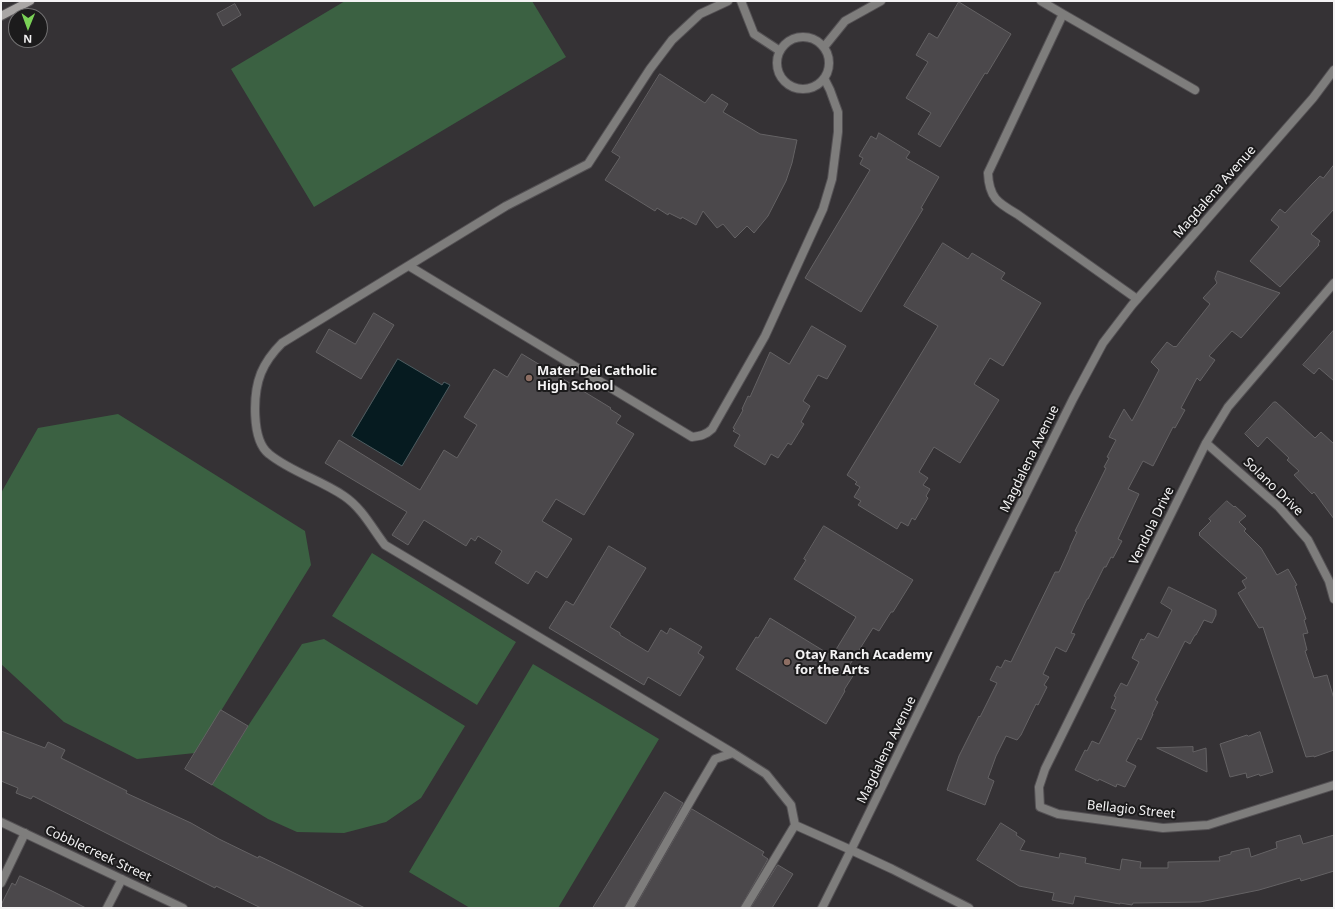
<!DOCTYPE html>
<style>
body{margin:0}
#map{position:relative;width:1335px;height:909px;overflow:hidden;background:#353235;font-family:"Noto Sans",sans-serif}
canvas{display:block}
.frame{position:absolute;inset:0;border:2px solid #f4f3f4;pointer-events:none}
.north{position:absolute;left:8px;top:8px;width:40px;height:40px;box-sizing:border-box;background:#1c1b1c;border:1px solid #727172;border-radius:50%;rotate:181deg;font-size:11px;font-weight:700;line-height:16px;text-align:center;color:#f4f3f4}
.north::after{content:'';display:block;margin:auto;width:14px;height:18px;background:#7ad156;clip-path:polygon(50% 0,100% 100%,50% 72%,0 100%)}
</style>
<div id="map">
<canvas width="1335" height="909"></canvas>
<div class="frame"></div>
<div class="north">N</div>
</div>
<script>
const ctx = document.querySelector('canvas').getContext('2d');
ctx.lineJoin = 'round';
function paint(path, color) {
  ctx.fillStyle = color;
  ctx.fill(path, 'evenodd');
}
function trace(path, color, width, dash) {
  ctx.strokeStyle = color;
  ctx.lineWidth = width;
  ctx.lineCap = dash ? 'butt' : 'round';
  ctx.setLineDash(dash || []);
  ctx.stroke(path);
}
function write(font, color, halo, rows, align = 'center') {
  ctx.font = font + ' "Noto Sans",sans-serif';
  ctx.lineWidth = 4;
  ctx.setLineDash([]);
  ctx.textBaseline = 'middle';
  ctx.strokeStyle = halo;
  ctx.fillStyle = color;
  for (const [text, x, y, turn = 0] of rows) {
    ctx.save();
    ctx.translate(x, y);
    ctx.rotate((+turn || 0) * Math.PI / 180);
    ctx.textAlign = isNaN(turn) ? turn : align;
    if (halo) ctx.strokeText(text, 0, 0);
    ctx.fillText(text, 0, 0);
    ctx.restore();
  }
}
const green = new Path2D(`
 M345,1H532L566,57L314,207L231,69Z
 M118,414L305,531L311,565L195,753L137,759L64,722L1,664V493L38,428Z
 M372,553L516,642L477,705L332,616Z
 M324,639L465,726L421,798L386,822L344,833L297,832L268,819L212,785L248,726L302,644Z
 M533,664L659,739L558,908H470L409,872Z`);
const water = new Path2D(`
 M398,359L442,385L444,382L450,385L402,466L352,436Z`);
const building = new Path2D(`
 M959,2L1011,34L987,74L985,73L940,147L918,134L931,113L906,98L928,62L916,55L929,33L937,38Z
 M235,4L241,15L223,26L217,14Z
 M660,74L705,103L712,94L728,104L723,112L760,134L797,140L792,163L786,181L768,216L754,233L747,226L735,238L723,224L717,228L703,211L696,225L682,217L681,219L669,213L668,215L657,208L655,211L605,180L620,157L612,152Z
 M879,133L910,152L906,158L939,177L921,208L923,209L861,312L805,278L870,170L860,164L863,158L859,156L871,136L876,139Z
 M1334,165V209L1311,234L1320,241L1318,244L1319,245L1280,287L1250,261L1279,227L1271,220L1280,209L1285,213L1312,184L1320,176L1323,178Z
 M943,243L968,259L972,253L1005,273L1001,279L1041,303L1003,366L990,358L974,384L999,400L960,463L934,447L919,472L928,478L923,485L930,489L926,496L928,498L915,520L912,518L908,526L901,522L897,529L858,505L861,501L854,497L860,487L855,484L857,482L847,475L938,326L904,306Z
 M1218,271L1280,293L1241,338L1232,331L1209,356L1215,360L1200,381L1197,378L1181,408L1185,410L1175,428L1173,427L1153,466L1143,461L1128,489L1139,494L1118,539L1122,541L1113,558L1111,557L1106,567H1104L1088,599H1087L1071,633L1075,634L1066,652L1056,647L1043,674L1049,677L1044,685L1047,687L1038,705L1036,704L1021,735L1017,740L1006,736L996,756L988,778L994,781L985,805L947,790L959,756L979,716L980,717L997,683L990,680L997,666L1001,668L1005,660L1011,662L1055,572H1059L1070,548V547L1077,532L1075,531L1106,468L1104,467L1109,458L1107,457L1116,440L1109,437L1124,409L1132,421L1159,370L1151,362L1167,342L1174,347L1175,346L1176,347L1210,304L1203,298L1217,283L1215,279Z
 M374,313L394,325L361,379L316,352L329,329L355,344Z
 M812,326L846,346L827,379L818,375L803,401L810,406L801,422L804,424L791,445L788,443L778,458L771,454L765,465L734,446L740,435L733,431L735,429L733,428L743,410L742,409L748,396L750,397L770,352L789,364Z
 M1334,330V381L1319,368L1314,374L1303,365Z
 M522,354L611,408L610,409L621,416L616,423L634,434L584,515L556,499L542,521L572,539L547,578L536,571L528,584L495,563L502,551L478,536L475,541L471,538L466,546L424,520L408,545L392,535L407,512L325,463L339,440L420,490L444,450L457,458L477,425L464,417L494,369L507,377Z
 M1274,402H1276L1315,438L1321,432L1334,444V519L1314,492L1312,494L1294,475L1299,471L1287,460L1289,458L1267,437L1258,447L1245,434Z
 M1227,501L1234,507L1235,506L1246,516L1239,522L1246,529L1244,531L1261,548L1277,575L1288,569L1297,585L1295,586L1306,619L1304,620L1308,633L1303,634L1307,650L1305,651L1314,678L1327,675L1334,699V750L1314,757V756L1306,757L1263,627L1259,628L1238,593L1246,588L1242,581L1247,578L1199,535L1200,534L1199,533L1211,521L1209,519Z
 M824,526L913,580L893,612H891L879,631L873,628L849,666L856,671L844,690L845,691L826,724L736,669L756,637L758,638L770,618L832,656L856,617L794,579L806,560L804,559Z
 M609,546L646,568L610,627L620,633V635L648,652L661,630L667,634L670,628L702,647L698,653L704,657L680,696L648,677L644,685L549,628L566,601L573,605Z
 M1169,587L1216,610V615L1212,623L1204,620L1196,635H1195L1190,644L1185,641L1155,700L1158,702L1152,714H1153L1141,740L1138,738L1126,761L1136,766L1125,787L1117,784L1116,787L1099,779L1098,781L1075,770L1085,750L1087,751L1092,741L1099,744L1116,710L1111,708L1116,697L1114,696L1121,683L1127,686L1139,662L1132,658L1141,639L1144,640L1148,633L1158,638L1172,610L1161,603Z
 M221,710L248,726L212,785L185,769Z
 M1,731L45,748L48,742L65,750L61,758L127,791L126,793L191,823L219,839L258,858L259,856L290,871L365,908H261L216,886L215,888L33,796L31,799L16,793L18,788L1,781Z
 M1260,732L1273,772L1260,776L1259,774L1247,778L1246,773L1230,777L1220,744L1247,735L1248,736Z
 M1193,747V752L1206,748L1207,772L1157,748Z
 M665,792L683,803L624,908H593Z
 M692,809L764,852L762,855L768,859L740,908H635Z
 M1001,823L1017,833L1016,835L1025,841L1020,850L1059,858L1060,853L1086,858L1085,863L1120,870L1122,859L1141,862L1140,868H1168V862L1220,861L1219,857L1231,854V852L1249,848L1251,857L1277,848L1276,842L1300,835L1303,844L1334,835V871L1301,881L1300,878L1259,890L1200,902L1133,903L1132,905L1120,903V904L1075,896L1073,904L1052,900L1054,893L1019,886L977,860Z
 M778,865L793,874L772,908H751Z
 M20,876L52,891L86,908H1V905L12,883L15,885Z`);
const service = new Path2D(`
 M728,1L700,14L672,40L650,69L588,164L506,206L282,343C273,352 266,361 261,373C253,393 251,440 269,454C291,472 321,480 344,496C362,508 372,528 385,545L733,753
 M741,1L754,34L780,51
 M1041,1L1063,14L988,173C989,198 998,203 1017,214L1137,299
 M1063,14L1195,90
 M777 63a26 26 0 1 1 52 0a26 26 0 1 1-52 0Z
 M824,47L845,21L881,1
 M409,266L692,437C700,436 706,435 712,429L765,336L823,209L832,179L838,132V112L830,90L824,78
 M795,825L851,850
 M1,883L25,833
 M629,908L695,793L715,759L733,753L766,774L791,805L795,825L745,908`);
const minor = new Path2D(`
 M1334,283L1228,407L1206,443L1045,769L1039,787L1040,807L1058,814L1163,828L1208,825L1334,785
 M1206,443L1279,507L1308,540L1329,581L1334,599
 M1,822L183,908
 M107,908L122,879`);
const tertiary = new Path2D(`
 M851,850L892,869L969,908
 M822,908L851,850L994,558L1073,399L1103,343L1132,305L1313,98L1334,70`);
const secondary = new Path2D(`
 M1,16L30,1`);
const markers = [
 [529,378,4,"#8d6e63"],
 [787,662,4,"#8d6e63"]
];
const streetNames = [
 ["Magdalena Avenue",1215,192,-49],
 ["Magdalena Avenue",1030,459,-64],
 ["Solano Drive",1273,487,44],
 ["Vendola Drive",1152,526,-64],
 ["Magdalena Avenue",887,750,-64],
 ["Bellagio Street",1131,810,6],
 ["Cobblecreek Street",98,854,25]
];
const poiNames = [
 ["Mater Dei Catholic",537,371],
 ["High School",537,386],
 ["Otay Ranch Academy",795,655],
 ["for the Arts",795,670]
];
paint(green, '#3b6142');
paint(water, '#061b20');
trace(water, '#4d5c60', 1);
paint(building, '#4b484b');
trace(building, '#646264', 1);
trace(service, '#545154', 10);
trace(minor, '#545154', 10);
trace(tertiary, '#545154', 10);
trace(secondary, '#545154', 10);
trace(service, '#7e7d7c', 8);
trace(minor, '#7e7d7c', 8);
trace(tertiary, '#7e7d7c', 8);
trace(secondary, '#a9a6a5', 8);
for (const [x, y, r, color] of markers) {
  const dot = new Path2D();
  dot.arc(x, y, r, 0, 2 * Math.PI);
  ctx.fillStyle = color;
  ctx.fill(dot);
  trace(dot, '#1c1b1c', 1.5);
}
write('13px', '#f4f3f4', '#1c1b1c', streetNames);
write('bold 13px', '#f4f3f4', '#1c1b1c', poiNames, 'left');
</script>
